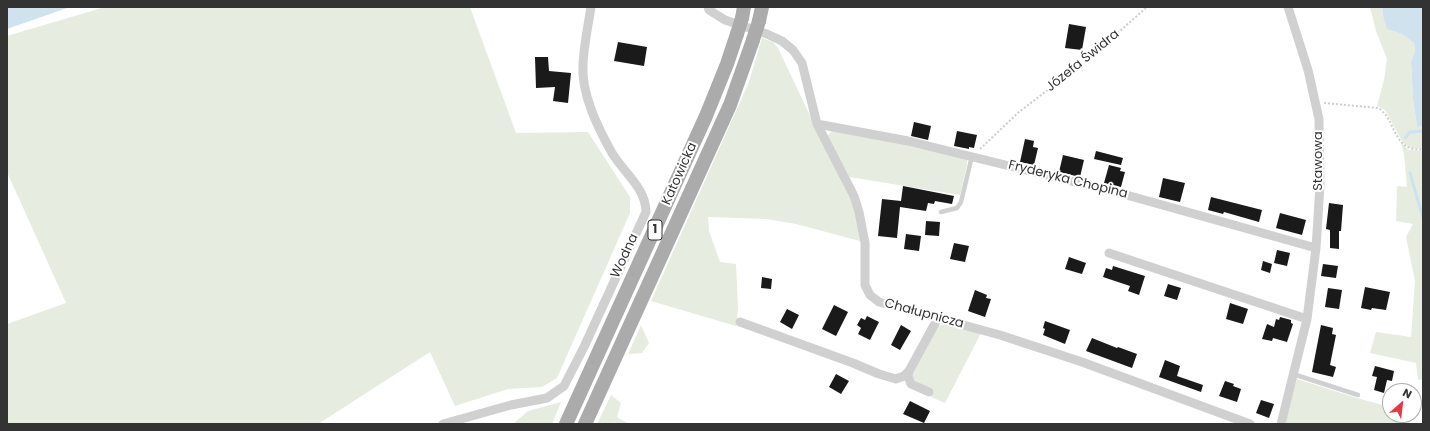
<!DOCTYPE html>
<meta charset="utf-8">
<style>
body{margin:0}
#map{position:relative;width:1430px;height:431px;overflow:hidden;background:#fff;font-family:Poppins,sans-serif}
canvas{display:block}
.frame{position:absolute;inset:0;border:8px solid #333;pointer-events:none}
.north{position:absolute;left:1382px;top:383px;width:40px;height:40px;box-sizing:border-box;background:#fff;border:1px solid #adadad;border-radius:50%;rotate:28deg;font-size:11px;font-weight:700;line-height:16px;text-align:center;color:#333}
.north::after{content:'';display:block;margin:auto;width:14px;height:18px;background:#e63946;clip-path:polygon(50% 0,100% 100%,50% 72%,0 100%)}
</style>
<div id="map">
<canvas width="1430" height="431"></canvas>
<div class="frame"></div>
<div class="north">N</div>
</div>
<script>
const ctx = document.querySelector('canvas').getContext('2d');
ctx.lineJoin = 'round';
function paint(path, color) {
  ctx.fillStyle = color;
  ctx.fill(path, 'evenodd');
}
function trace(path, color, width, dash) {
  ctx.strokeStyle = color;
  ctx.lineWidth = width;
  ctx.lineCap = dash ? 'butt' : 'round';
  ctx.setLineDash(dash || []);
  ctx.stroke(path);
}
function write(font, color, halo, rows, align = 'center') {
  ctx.font = font + ' Poppins,sans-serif';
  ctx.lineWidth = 4;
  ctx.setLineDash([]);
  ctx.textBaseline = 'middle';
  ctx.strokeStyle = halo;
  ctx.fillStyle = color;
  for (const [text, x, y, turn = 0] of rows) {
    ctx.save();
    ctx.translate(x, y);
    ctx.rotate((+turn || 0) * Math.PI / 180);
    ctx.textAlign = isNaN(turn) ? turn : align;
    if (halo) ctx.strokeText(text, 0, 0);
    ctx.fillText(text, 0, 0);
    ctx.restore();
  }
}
const green = new Path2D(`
 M105,7H470L516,133L588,132L630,197V213L557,378L542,387L508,389L455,406L430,352L318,424H7V324L66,303L7,172V36Z
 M1370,7H1382L1383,16L1388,29L1402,34L1414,43L1415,51L1411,62L1413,99L1417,127L1423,126V149L1411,148L1403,143L1385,110L1377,106L1384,80L1387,59L1376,31Z
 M762,38L773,42L778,48L814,124L850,196L856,211L860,241L796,224L766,219L708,217L709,231L720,262L736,264L738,309L736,326L651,301L749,82Z
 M833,130L919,146L967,160V165L960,195L849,177L827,136Z
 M1401,143L1409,150L1423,151V379L1418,380L1416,363L1370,353L1376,332L1411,337L1415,281L1406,237L1413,224L1396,221L1397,186L1407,187L1404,154Z
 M948,324L981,333L945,403L931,397L933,391L912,379C912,365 931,338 940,325Z
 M641,325L649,343L642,353L628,354Z
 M1297,379L1357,398L1390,407V415H1409L1410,424H1285Z
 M611,395L621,403L617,417L629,424H617L614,422L613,424H597Z
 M561,402L552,424H513L528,411Z`);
const water = new Path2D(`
 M8,7H70L7,29V8Z
 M1382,7H1423V126L1417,127L1413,99L1411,62L1415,51L1414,43L1402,34L1387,29L1383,16Z`);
const stream = new Path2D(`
 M1405,138L1410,132L1423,131
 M1410,173L1423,218`);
const building = new Path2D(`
 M1069,24L1086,27L1082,50L1065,48Z
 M618,42L647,47L644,66L614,61Z
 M535,57H548L549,71L571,73L568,103L553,101L555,87L536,88Z
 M914,122L931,126L928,140L911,136Z
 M957,131L977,135L974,148L969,147V149L954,146Z
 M1025,139L1034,141L1033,147L1038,148L1034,165L1020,162Z
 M1096,151L1123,158L1121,165L1094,159Z
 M1063,155L1084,160L1080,177L1059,172Z
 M1109,165L1121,168L1120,171L1125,172L1121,187L1104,183Z
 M1163,178L1185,183L1180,202L1159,197Z
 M903,186L954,196L952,204L935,201L934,204L928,203L926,211L900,207L897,238L878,236L882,199L901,201Z
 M1211,197L1262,210L1259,222L1224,212L1223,214L1208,210Z
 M1329,203L1343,205L1341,231H1339V249L1330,248V230L1326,229Z
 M1280,213L1306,220L1302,235L1276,228Z
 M926,221L940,222L939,236L925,235Z
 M906,234L921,236L919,251L904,249Z
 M954,243L969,246L965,262L950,259Z
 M1277,250L1290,253L1287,266L1274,263Z
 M1069,257L1086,263L1082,274L1065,269Z
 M1263,261L1272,264L1270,273L1261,270Z
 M1323,264L1338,266L1336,278L1321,276Z
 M1113,266L1145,276L1139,295L1128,291L1130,286L1103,277L1106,268L1112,270Z
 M762,277L772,279L771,289L761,288Z
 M1168,284L1181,288L1177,300L1164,296Z
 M1365,287L1390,292L1386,310L1372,308L1371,310L1361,308Z
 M1328,288L1342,290L1339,309L1325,307Z
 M975,290L987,295L986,298L991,299L985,317L968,311Z
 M1230,303L1248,309L1243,324L1226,319Z
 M834,305L848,312L836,336L822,329Z
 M787,309L799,315L792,329L780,322Z
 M867,316L879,322L870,340L858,334L861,328L857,325L861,318L865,320Z
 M1280,317L1291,320V323L1293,324L1287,342L1273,338L1272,341L1262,339L1267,324L1274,327L1276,319L1279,320Z
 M1045,321L1070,330L1065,344L1043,335L1045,329L1043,328Z
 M901,325L911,331L900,350L891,345Z
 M1321,325L1333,328L1332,334L1336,335L1330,365L1336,367L1333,377L1312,372Z
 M1092,338L1117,348L1118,347L1137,354L1132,368L1086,351Z
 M1165,360L1180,366L1177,376L1203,385L1201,392L1159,377Z
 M1375,366L1394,371L1392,381L1387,380L1384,393L1374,390L1377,377L1372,376Z
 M836,374L849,381L841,394L829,387Z
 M1225,381L1234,384L1233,386L1241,389L1237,402L1219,396Z
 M1261,400L1274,404L1269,418L1256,413Z
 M910,401L930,411L924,423L903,414Z`);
const path = new Path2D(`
 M1324,103L1378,108C1393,116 1393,142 1410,148C1414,150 1419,149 1423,150
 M980,149L1019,112L1087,60L1147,7`);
const service = new Path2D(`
 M941,212L957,208L961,202L972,156
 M1293,374L1358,395`);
const minor = new Path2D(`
 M708,7L709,10L725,20L767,34L782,41L793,50L802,63L817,124L854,196L859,212L865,243V285L870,295L879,302L1000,335L1082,362L1250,424
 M817,124L908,141L1123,194L1316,248
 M1109,253L1307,319
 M740,322L853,363L879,374L896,379L904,376L909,371L938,318
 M909,371L908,376L911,384L929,392
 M443,424L511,405L547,398L564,386L584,347L646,212C646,188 624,173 612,153C598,128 581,94 583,64C584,45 588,26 591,7
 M1281,424L1307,319L1316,248L1320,185L1319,119L1308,70L1288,7`);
const primary = new Path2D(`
 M742,18L744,7
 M759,21L762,7
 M566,424L706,116L727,64L737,34
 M585,424L730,105L753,40`);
const primaryBridge = new Path2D(`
 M737,34L742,18
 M753,40L759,21`);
const shields = [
 [655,230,14]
];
const shieldNames = [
 ["1",655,230]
];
const streetNames = [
 ["Józefa Świdra",1083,61,-39],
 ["Stawowa",1319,161,-90],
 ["Katowicka",680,174,-66],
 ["Fryderyka Chopina",1068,180,14],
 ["Wodna",625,256,-65],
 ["Chałupnicza",924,314,15]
];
paint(green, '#e6ecdf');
paint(water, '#cfe2ee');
trace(stream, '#cfe2ee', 3);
paint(building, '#1a1a1a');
trace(path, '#cdcdcd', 2, [2, 2]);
trace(service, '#d0d0d0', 4.5);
trace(minor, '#d0d0d0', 9);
trace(primary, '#ababab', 14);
trace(primaryBridge, '#ababab', 14);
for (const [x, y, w] of shields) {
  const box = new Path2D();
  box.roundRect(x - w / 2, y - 10, w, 20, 3);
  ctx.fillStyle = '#fff';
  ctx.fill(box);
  trace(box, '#333', 1);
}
write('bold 12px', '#333', null, shieldNames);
write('13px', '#333', '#fff', streetNames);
</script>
